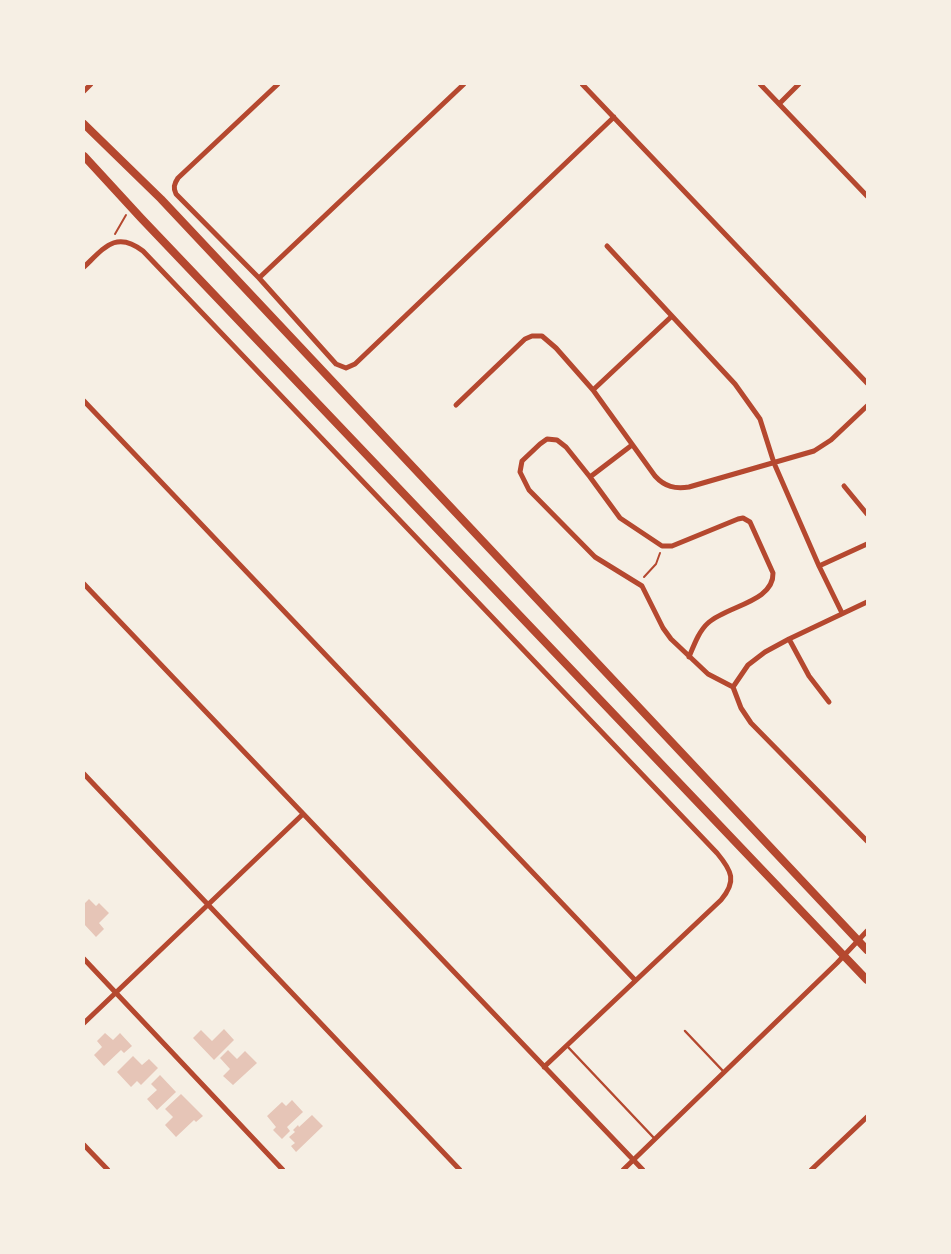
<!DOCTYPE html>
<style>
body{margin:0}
#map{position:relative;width:951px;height:1254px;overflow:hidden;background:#f6efe4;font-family:"PT Sans",sans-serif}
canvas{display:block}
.frame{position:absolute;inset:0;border:85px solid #f6efe4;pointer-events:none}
</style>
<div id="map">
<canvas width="951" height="1254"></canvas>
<div class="frame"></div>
</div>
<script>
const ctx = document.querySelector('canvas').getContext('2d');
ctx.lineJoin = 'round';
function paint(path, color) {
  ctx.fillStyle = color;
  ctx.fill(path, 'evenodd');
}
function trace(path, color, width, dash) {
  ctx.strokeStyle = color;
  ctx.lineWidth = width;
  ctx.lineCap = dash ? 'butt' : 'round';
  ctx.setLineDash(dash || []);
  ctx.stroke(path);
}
const building = new Path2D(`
 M89,899L96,906L99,903L109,913L99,923L104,929L96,937L84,924V904Z
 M224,1029L234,1040L214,1060L193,1038L201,1030L212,1041Z
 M105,1033L113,1040L120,1033L132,1046L124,1053L121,1050L104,1066L94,1055L102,1047L97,1041Z
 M228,1050L237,1059L245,1051L257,1063L233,1085L223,1076L230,1069L220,1058Z
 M133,1056L142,1065L149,1059L158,1068L141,1085L137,1081L131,1087L117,1072Z
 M160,1075L176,1092L157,1110L147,1099L157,1090L151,1084Z
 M181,1094L203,1116L196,1122L194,1120L176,1137L165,1125L173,1117L165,1109Z
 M292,1100L303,1112L287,1127L290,1131L282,1139L273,1130L276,1127L267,1116L282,1102L286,1106Z
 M312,1115L323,1126L296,1152L291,1146L295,1143L289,1137L295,1132L293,1130L298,1125L299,1127Z`);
const path = new Path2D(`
 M115,234L126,215
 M644,577L656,564L660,553`);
const service = new Path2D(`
 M685,1031L723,1071
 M567,1046L654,1138`);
const minor = new Path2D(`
 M278,84L178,178C174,184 173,188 176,194L259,278L336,364L346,368L355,364L614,117
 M582,84L867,383
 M760,84L867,196
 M84,91L91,84
 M779,104L799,84
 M607,246L735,384L760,419L774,463L819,566L842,613
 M84,267C104,248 116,230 143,251L717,853C732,871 737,881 721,900L544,1067
 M259,278L464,84
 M593,390L672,316
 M84,401L635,980
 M456,405L525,339L532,336H542L556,348L593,390L655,476C665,487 675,489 689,487L814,451L831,440L867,406
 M590,477L632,445
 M844,486L867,514
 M819,566L867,544
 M84,584L643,1170
 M789,639L809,676L829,702
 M689,657C694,645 699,631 708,623C726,606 774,602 773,573L750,522L743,518L738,519L672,546H662L620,518L590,477L566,447L557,440L547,439L540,444L522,461L520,472L529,490L595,557L642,586L663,628L671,639L708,674L733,687L741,708L751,723L867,841
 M733,687L748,665L765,652L789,639L867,602
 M84,774L460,1170
 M84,959L283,1170
 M84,1023L303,814
 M84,1145L108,1170
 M623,1170L837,963L867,931
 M811,1170L867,1117`);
const secondary = new Path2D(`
 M84,124L161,199L867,950
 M84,156L141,218L867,980`);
paint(building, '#e6c5b7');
trace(path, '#b5482f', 2);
trace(service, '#b5482f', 2.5);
trace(minor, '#b5482f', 5);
trace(secondary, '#b5482f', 8);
</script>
